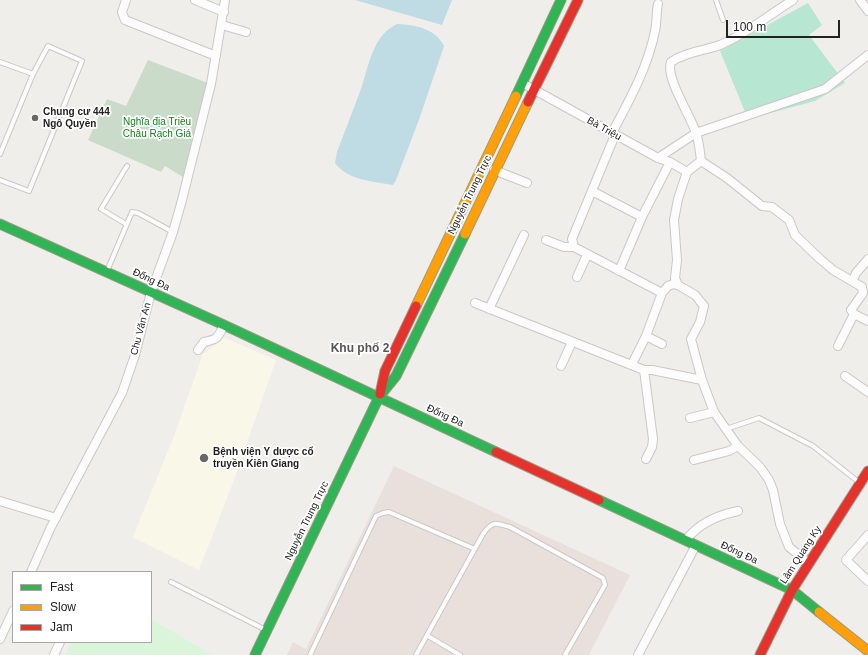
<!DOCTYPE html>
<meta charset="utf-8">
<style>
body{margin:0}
#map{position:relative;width:868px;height:655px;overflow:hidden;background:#f0eeeb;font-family:Helvetica,sans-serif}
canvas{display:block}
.legend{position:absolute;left:12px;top:571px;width:140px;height:72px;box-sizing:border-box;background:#fff;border:1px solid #a7a7a7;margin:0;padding:5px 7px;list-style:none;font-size:12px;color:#222}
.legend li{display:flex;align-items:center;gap:8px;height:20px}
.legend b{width:20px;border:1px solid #a7a7a7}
.scale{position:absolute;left:726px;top:20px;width:114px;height:18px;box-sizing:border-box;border:2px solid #222;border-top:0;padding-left:5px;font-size:12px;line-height:14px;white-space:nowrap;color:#222;-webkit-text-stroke:3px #fff;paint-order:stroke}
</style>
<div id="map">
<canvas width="868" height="655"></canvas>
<ul class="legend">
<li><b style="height:5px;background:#30b455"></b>Fast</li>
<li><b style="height:5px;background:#ff9f0a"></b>Slow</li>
<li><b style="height:5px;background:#e5322d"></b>Jam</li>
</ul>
<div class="scale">100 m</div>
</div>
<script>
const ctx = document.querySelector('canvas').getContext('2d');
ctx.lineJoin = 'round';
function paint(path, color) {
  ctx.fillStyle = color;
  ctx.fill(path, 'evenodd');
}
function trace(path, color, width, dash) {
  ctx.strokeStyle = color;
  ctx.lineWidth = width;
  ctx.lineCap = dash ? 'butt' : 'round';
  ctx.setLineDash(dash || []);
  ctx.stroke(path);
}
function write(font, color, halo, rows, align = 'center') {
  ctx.font = font + ' Helvetica,sans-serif';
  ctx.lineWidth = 3.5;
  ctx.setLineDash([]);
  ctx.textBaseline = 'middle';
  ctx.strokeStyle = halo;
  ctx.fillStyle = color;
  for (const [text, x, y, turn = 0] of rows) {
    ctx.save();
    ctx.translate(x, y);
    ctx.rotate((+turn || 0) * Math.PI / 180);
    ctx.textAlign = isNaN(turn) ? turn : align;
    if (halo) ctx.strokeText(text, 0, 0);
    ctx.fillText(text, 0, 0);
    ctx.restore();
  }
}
const education = new Path2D(`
 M225,338L276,360L234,480L199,570L133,537L174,436L203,354Z`);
const military = new Path2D(`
 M394,466L630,575L589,655H287L293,642L306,649Z`);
const cemetery = new Path2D(`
 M148,60L208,83L183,177L165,166L161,172L88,140L107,99L126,106Z`);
const park = new Path2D(`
 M151,619L212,655H65L71,642H151Z`);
const pitch = new Path2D(`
 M808,3L822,25L809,35L845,83L815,101L748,119L720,51Z`);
const water = new Path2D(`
 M355,0H452L442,25Z
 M397,24C415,25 435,28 444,46L420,117L396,180L393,185L387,184C370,181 346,179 335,163L337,152C345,131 353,110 361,89C369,66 372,36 397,24Z`);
const lane = new Path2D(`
 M716,0L723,20
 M0,62L33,74
 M0,154L33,74L48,46L82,61L29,191L0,180
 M126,224L101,209L127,166
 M107,271L132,212L138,213L173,232
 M726,429L759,418L813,446L860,483
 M171,582L266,630
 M428,636L460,655
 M310,655L376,516L383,513L389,512L475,549
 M416,655L483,534C493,520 495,523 510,527L603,578L605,585L565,655`);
const street = new Path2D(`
 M126,0L122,12L125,20L216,56
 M195,0L224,12
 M793,0C769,15 746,34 720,45C704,51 685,52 671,62C665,78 691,116 696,133C699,141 700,152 701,161L687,172L678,199L674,220L677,260L675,278L678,285L695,295L704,306L700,322L691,339L702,380L714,412L738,446L760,467L769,480L773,490L780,524L789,547L809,563
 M860,0L868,11
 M222,25L246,32
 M522,83L658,158L670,162L687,172
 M612,133C629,101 648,67 655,31C657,23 656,13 658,4
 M615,135L572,239L574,247L662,293
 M658,158L696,133L825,89L868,55
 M701,161L727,178L762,206L772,207L789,220L795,235L820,259L833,270L862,287L863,293L851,310L854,314L868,321
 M494,170L527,183
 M592,191L642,217
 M546,240L564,247H574
 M619,271L642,217L670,162
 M577,277L587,255
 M853,280L856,273L868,259
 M475,303L644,370L653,439L652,447L646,459
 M489,309L524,235
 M646,336L662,344
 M838,346L854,314
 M198,350L204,342C218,339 217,339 224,325
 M632,364L646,336L662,293L668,286L673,284L678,285
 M561,366L572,342
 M645,370H652L702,380
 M845,376L868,392
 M690,418L714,412
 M694,460L729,451L738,446
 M0,501L56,518
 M868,535L846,560L868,581
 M686,540C699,523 718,515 738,511
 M31,572L51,527L122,393L135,355L151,292L173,232L182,200L211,84L225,0
 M0,639L13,611
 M54,655L60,642
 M638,655L696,545`);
const fast = new Path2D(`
 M516,96L561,0
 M0,224L224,325L496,452
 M599,500L792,590L819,612
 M255,655L379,397L396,376L465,234`);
const slow = new Path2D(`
 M465,234L528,102
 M416,306L516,96
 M819,612L868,651`);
const jam = new Path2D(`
 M528,102L578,0
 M380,394L385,371L416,306
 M496,452L599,500
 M760,655L792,590L868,471`);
const markers = [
 [35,118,4,"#6a6968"],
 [204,458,5,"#6a6968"]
];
const poiNames = [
 ["Chung cư 444",43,112],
 ["Ngô Quyền",43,124],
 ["Bệnh viện Y dược cổ",213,452],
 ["truyền Kiên Giang",213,464]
];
const parkNames = [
 ["Nghĩa địa Triều",157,122],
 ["Châu Rạch Giá",157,134]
];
const streetNames = [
 ["Bà Triệu",604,129,29],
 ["Nguyễn Trung Trực",470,195,-64],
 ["Đống Đa",151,280,25],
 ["Chu Văn An",141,329,-75],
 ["Đống Đa",445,416,25],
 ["Nguyễn Trung Trực",307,521,-64],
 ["Đống Đa",739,553,25],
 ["Lâm Quang Ky",801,555,-57]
];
const quarterNames = [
 ["Khu phố 2",360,349]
];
paint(education, '#f8f7e8');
paint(military, '#eae0db');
paint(cemetery, '#cadbca');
paint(park, '#daf5da');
paint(pitch, '#b7e6d2');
paint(water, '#bfdbe3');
trace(lane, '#c9c8c7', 6);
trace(street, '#c9c8c7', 10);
trace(fast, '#999a82', 11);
trace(slow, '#999a82', 11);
trace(jam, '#999a82', 11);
trace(lane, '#fdfcfc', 4);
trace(street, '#fdfcfc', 8);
trace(fast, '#30b455', 9);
trace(slow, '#ff9f0a', 9);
trace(jam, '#e5322d', 9);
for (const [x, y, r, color] of markers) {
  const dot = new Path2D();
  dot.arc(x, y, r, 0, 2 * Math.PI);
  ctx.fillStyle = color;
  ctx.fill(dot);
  trace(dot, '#fff', 1.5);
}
write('bold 10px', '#222', '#fff', poiNames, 'left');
write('10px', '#0c8416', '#fff', parkNames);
write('10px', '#222', '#fff', streetNames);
write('bold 12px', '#555', '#fff', quarterNames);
</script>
